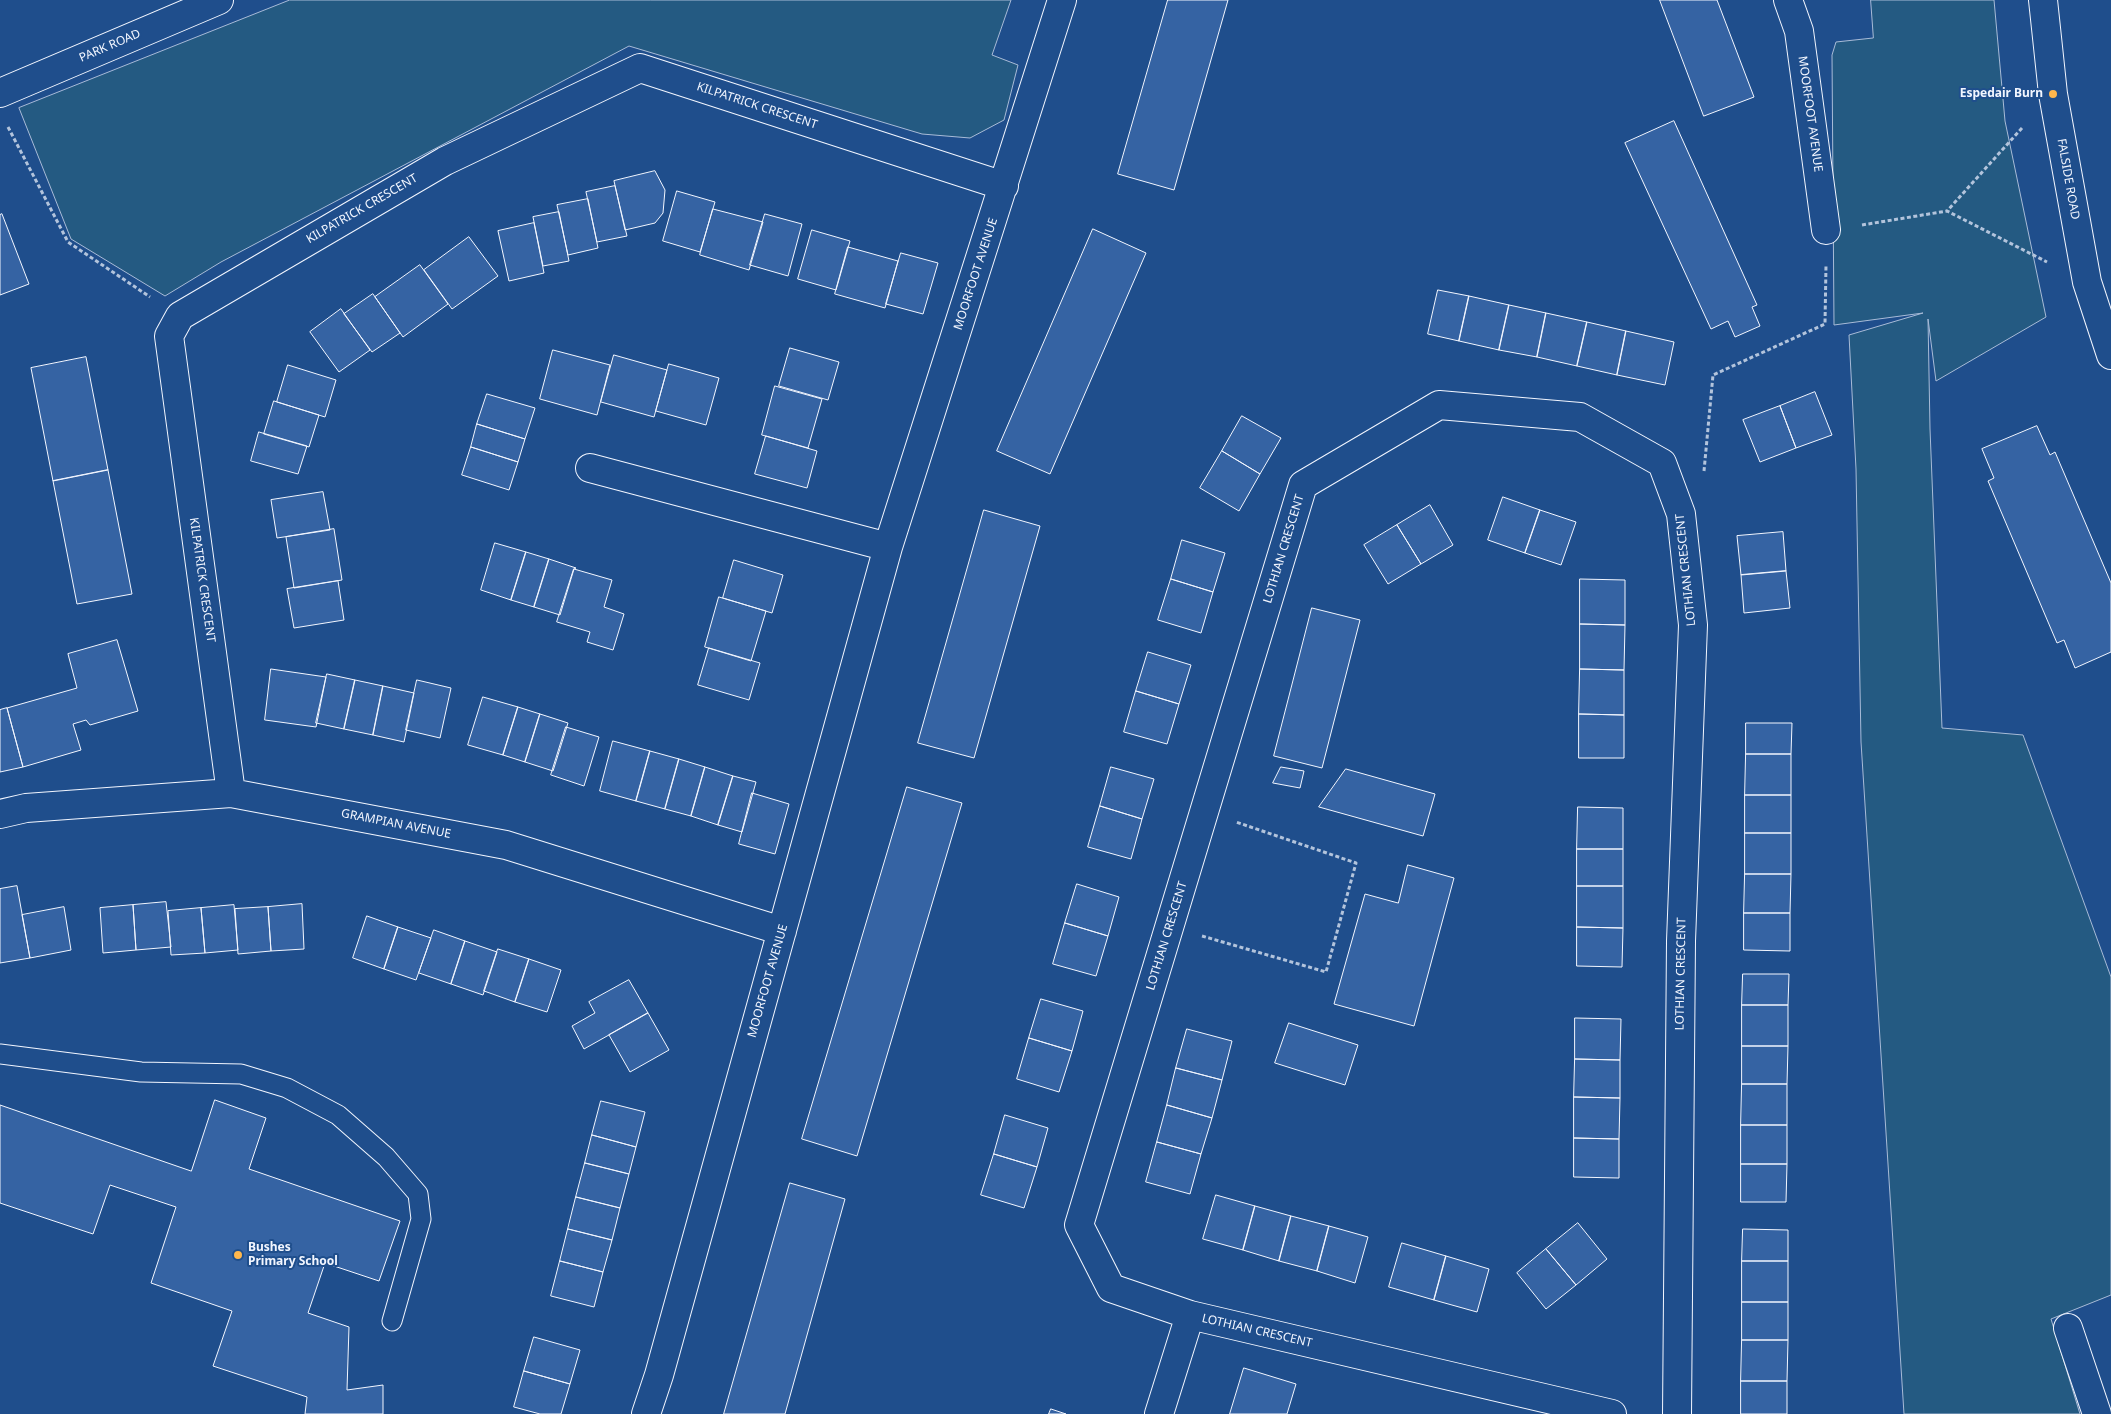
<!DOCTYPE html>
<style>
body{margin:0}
canvas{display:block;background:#1f4e8c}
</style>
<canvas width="2111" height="1414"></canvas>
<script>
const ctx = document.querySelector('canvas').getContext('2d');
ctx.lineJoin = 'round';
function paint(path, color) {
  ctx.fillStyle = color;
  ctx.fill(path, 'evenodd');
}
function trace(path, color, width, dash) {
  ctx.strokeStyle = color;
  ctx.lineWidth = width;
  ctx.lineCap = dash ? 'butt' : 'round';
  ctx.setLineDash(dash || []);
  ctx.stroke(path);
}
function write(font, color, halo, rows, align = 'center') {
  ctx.font = font + ' "Noto Sans",sans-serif';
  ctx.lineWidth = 4;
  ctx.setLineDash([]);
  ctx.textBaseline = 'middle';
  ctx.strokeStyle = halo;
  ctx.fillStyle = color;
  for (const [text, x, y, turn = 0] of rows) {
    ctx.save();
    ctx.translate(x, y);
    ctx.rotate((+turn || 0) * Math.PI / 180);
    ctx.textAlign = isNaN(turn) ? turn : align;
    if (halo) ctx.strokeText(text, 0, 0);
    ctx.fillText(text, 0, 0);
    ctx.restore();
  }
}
const green = new Path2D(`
 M290,0H1011L992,55L1018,65L1004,120L970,138L922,134L629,46L221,262L165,296L71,239L19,108Z
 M1871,0H1994L2005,121L2046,317L1936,381L1928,319L1930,429L1942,728L2023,735L2111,977V1295L2051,1319L2080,1414H1904L1861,742L1856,469L1849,335L1923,313L1834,325L1832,55L1836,42L1873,38Z`);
const building = new Path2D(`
 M1168,0H1228L1174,190L1118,174Z
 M1660,0H1717L1754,97L1704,116Z
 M1674,121L1757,305L1752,307L1760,326L1735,337L1728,321L1711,329L1625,143Z
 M655,171L665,190L663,213L655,223L625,230L614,181Z
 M615,186L627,236L597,242L586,192Z
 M677,191L715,202L700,252L663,241Z
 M588,199L598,248L568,255L557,205Z
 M713,209L763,222L749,270L700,255Z
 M559,212L569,261L543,266L533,217Z
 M2,214L29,284L0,295V215Z
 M765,214L802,224L788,276L750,265Z
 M534,223L544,273L509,281L498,231Z
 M1093,229L1146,253L1050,474L997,451Z
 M812,230L850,241L836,290L798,279Z
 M469,237L498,276L452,309L424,270Z
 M848,247L898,261L885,308L835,294Z
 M901,253L938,263L923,314L886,304Z
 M420,265L448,304L403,337L375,297Z
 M1438,290L1469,296L1459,341L1428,334Z
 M373,294L400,333L372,352L344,314Z
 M1469,296L1509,305L1499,350L1459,341Z
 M1509,305L1546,313L1537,357L1499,350Z
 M341,309L370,350L339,372L310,332Z
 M1546,313L1587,322L1577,366L1537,357Z
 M1587,322L1626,331L1617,375L1577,366Z
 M1626,331L1674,342L1665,385L1617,375Z
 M790,348L839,362L828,400L779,386Z
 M553,350L610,365L597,415L540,399Z
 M614,355L667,370L654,417L601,402Z
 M86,357L108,470L53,481L31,368Z
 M669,364L719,378L706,425L656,411Z
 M288,365L336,380L325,417L277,402Z
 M775,386L822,399L808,448L762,435Z
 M1815,392L1832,435L1796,448L1780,406Z
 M487,394L535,408L525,439L477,424Z
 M274,401L319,415L309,447L264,434Z
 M1780,406L1796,448L1760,462L1743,420Z
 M1242,416L1281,438L1260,474L1222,451Z
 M477,424L525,439L518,462L471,447Z
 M2037,426L2050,455L2055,452L2111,583V652L2075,668L2064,640L2057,643L1988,481L1994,478L1982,449Z
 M259,432L307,446L298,474L251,461Z
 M766,436L817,451L807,488L755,474Z
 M471,447L518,462L509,490L462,475Z
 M1222,451L1260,474L1239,511L1200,488Z
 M108,470L132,594L77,604L53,481Z
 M323,492L330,530L277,538L271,500Z
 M1503,497L1540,510L1525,553L1488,540Z
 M1430,505L1453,545L1421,564L1397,525Z
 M984,510L1040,526L974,758L918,743Z
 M1540,510L1576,522L1561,565L1525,553Z
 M1397,525L1421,564L1388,584L1364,545Z
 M334,529L342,580L294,588L286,537Z
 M1783,532L1786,571L1741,575L1737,536Z
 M1182,540L1225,553L1213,592L1171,579Z
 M495,543L526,552L511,600L481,590Z
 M526,552L549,559L534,607L511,600Z
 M549,559L576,568L574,569L560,615L534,607Z
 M734,560L783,575L772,613L723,598Z
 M574,569L612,580L604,607L624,614L613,650L587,642L590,632L557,622Z
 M1786,571L1790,608L1744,613L1741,575Z
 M1171,579L1213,592L1201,633L1158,620Z
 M1580,579L1625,580V625L1580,624Z
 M338,581L344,620L294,628L287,589Z
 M719,597L766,611L751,661L705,647Z
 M1312,608L1360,620L1322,768L1274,756Z
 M1580,624L1625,625L1624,670L1580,669Z
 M117,640L138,711L90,725L86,720L73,724L81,750L23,767L7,708L77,688L68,654Z
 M709,648L760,663L749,700L698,685Z
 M1148,652L1191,665L1179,704L1136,691Z
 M271,669L326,677L316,727L265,720Z
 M1580,669L1624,670V715L1579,714Z
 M327,674L355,680L344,729L316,723Z
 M355,680L383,686L373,735L344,729Z
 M417,680L451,688L440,738L406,730Z
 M383,686L414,693L404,742L373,735Z
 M1136,691L1179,704L1167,744L1124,732Z
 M483,697L518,707L503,755L468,745Z
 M518,707L540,714L525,762L503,755Z
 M7,708L23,767L0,772V710Z
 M540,714L568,723L553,771L525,762Z
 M1579,714L1624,715V758H1579Z
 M1746,723H1792L1791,754H1746Z
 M566,727L599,737L584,786L551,775Z
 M613,741L650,751L636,801L600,791Z
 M650,751L679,759L665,809L636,801Z
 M1746,754H1791V795H1745Z
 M679,759L705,767L691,816L665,809Z
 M705,767L733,776L718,825L691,816Z
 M1111,767L1154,779L1142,819L1100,806Z
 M1281,767L1304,771L1300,788L1273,783Z
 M1346,769L1435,794L1423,836L1319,807Z
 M733,776L756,782L742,832L718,825Z
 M907,787L962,803L857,1156L802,1139Z
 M752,793L789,804L775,854L739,844Z
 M1745,795H1791V833H1745Z
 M1100,806L1142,819L1131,859L1088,847Z
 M1578,807L1623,808V849H1577Z
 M1745,833H1791V874H1745Z
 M1577,849H1623V886H1577Z
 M1408,865L1454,878L1414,1026L1334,1004L1365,894L1398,903Z
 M1745,874H1791L1790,913H1744Z
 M1077,884L1119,897L1108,936L1065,923Z
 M17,886L30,958L0,963V889Z
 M1577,886H1623V928L1577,927Z
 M166,902L171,947L136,950L133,905Z
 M302,904L304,949L271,951L268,907Z
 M133,905L136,950L103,953L100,908Z
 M234,905L238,950L205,953L201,908Z
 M64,907L71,950L30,958L22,915Z
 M268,907L271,951L238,954L235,909Z
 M201,908L205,953L171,955L168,911Z
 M1744,913H1790V951L1744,950Z
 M367,916L398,927L384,969L353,958Z
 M1065,923L1108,936L1096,976L1053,964Z
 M398,927L431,938L416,980L384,969Z
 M1577,927L1623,928L1622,967L1577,966Z
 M434,930L465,941L451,984L419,973Z
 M465,941L497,952L483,995L451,984Z
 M498,949L529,959L515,1002L484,991Z
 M529,959L561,970L547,1012L515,1002Z
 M1743,974H1789L1788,1005H1742Z
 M629,980L648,1013L584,1049L572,1026L595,1013L589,1002Z
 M1041,999L1083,1011L1072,1051L1029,1038Z
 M1742,1005H1788V1046H1742Z
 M648,1013L669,1050L630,1072L609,1035Z
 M1575,1018L1621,1019L1620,1060L1575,1059Z
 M1289,1023L1358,1045L1345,1085L1275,1063Z
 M1187,1029L1232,1041L1222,1080L1176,1068Z
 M1029,1038L1072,1051L1059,1092L1017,1079Z
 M1742,1046H1788L1787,1084H1742Z
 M1575,1059L1620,1060V1098L1574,1097Z
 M1176,1068L1222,1080L1212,1118L1167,1105Z
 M1742,1084H1787V1125H1741Z
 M1574,1097L1620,1098L1619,1139L1574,1138Z
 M215,1100L266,1118L249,1169L400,1221L379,1281L325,1263L308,1313L349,1327L347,1390L383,1385V1414H305L307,1397L213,1366L232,1311L151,1283L176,1207L110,1185L93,1234L0,1203V1105L191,1171Z
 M601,1101L645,1112L636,1147L592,1135Z
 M1167,1105L1212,1118L1201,1154L1157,1142Z
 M1005,1115L1048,1128L1037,1167L994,1154Z
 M1741,1125H1787V1164H1741Z
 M592,1135L636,1147L629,1174L585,1163Z
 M1574,1138L1619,1139V1178L1574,1177Z
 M1157,1142L1201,1154L1190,1194L1146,1182Z
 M994,1154L1037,1167L1024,1208L981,1195Z
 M585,1163L629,1174L620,1208L576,1197Z
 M1741,1164H1787L1786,1202H1741Z
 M790,1183L845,1199L785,1414H724Z
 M1216,1195L1255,1206L1243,1250L1203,1239Z
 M576,1197L620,1208L612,1240L568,1229Z
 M1255,1206L1291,1216L1279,1261L1243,1250Z
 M1291,1216L1329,1226L1317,1271L1279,1261Z
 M1578,1223L1607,1259L1576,1285L1546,1249Z
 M1329,1226L1368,1237L1355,1283L1317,1271Z
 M568,1229L612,1240L603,1272L560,1261Z
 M1743,1229L1788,1230V1261H1742Z
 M1402,1243L1446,1256L1434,1300L1389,1287Z
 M1546,1249L1576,1285L1546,1309L1517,1273Z
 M1446,1256L1489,1269L1477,1312L1434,1300Z
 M560,1261L603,1272L594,1307L551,1296Z
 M1742,1261H1788V1302H1742Z
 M1742,1302H1788V1340H1742Z
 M534,1337L580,1350L570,1384L524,1371Z
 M1742,1340H1788L1787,1381H1741Z
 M1244,1368L1296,1384L1287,1414H1230Z
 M524,1371L570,1384L561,1414H540L514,1407Z
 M1741,1381H1787V1414H1741Z
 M1051,1409L1066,1414H1049Z`);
const path = new Path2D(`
 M8,127L68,242L150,297
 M2022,128L1947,211L2047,262
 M1862,225L1947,211
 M1704,471L1713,375L1825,324L1826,265
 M1202,936L1326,972L1356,863L1236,822`);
const lane = new Path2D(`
 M0,1054L141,1072L241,1074L287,1088L338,1115L386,1157L418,1194L421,1219L392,1321`);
const street = new Path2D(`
 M1788,0L1799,31L1826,230
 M590,468L888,547
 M231,793L169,336L180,316L445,161L640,68L1004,186
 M0,814L26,808L231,793L506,845L782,931
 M2068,1328L2097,1414
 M646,1414L659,1375L888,547L1062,0
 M1159,1414L1190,1315
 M1612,1414L1190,1315L1111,1288L1079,1225L1303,485L1439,405L1580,417L1662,463L1681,514L1693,625L1681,941L1677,1414`);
const secondary = new Path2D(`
 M2043,0L2053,94L2087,282L2111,355
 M0,93L219,0`);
const markers = [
 [2053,94,5,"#ffb74d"],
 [238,1255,5,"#ffb74d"]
];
const streetNames = [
 ["PARK ROAD",110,46,-23],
 ["KILPATRICK CRESCENT",757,106,18],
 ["MOORFOOT AVENUE",1810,114,82],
 ["FALSIDE ROAD",2068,179,80],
 ["KILPATRICK CRESCENT",362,209,-30],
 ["MOORFOOT AVENUE",976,274,-72],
 ["LOTHIAN CRESCENT",1284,549,-73],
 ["LOTHIAN CRESCENT",1686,570,-96],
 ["KILPATRICK CRESCENT",202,580,82],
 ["GRAMPIAN AVENUE",396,824,11],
 ["LOTHIAN CRESCENT",1167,936,-73],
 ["LOTHIAN CRESCENT",1681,974,-89],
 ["MOORFOOT AVENUE",768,981,-74],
 ["LOTHIAN CRESCENT",1257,1331,13]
];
const poiNames = [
 ["Espedair Burn",2043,94],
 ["Bushes",248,1248,"left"],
 ["Primary School",248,1262,"left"]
];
paint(green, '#245a82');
trace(green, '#a8bbd7', 1);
paint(building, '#3563a3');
trace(building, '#f2f6ff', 1);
trace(lane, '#f2f6ff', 21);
trace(street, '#f2f6ff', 30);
trace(secondary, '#f2f6ff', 30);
trace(path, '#b3c4dc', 3, [4, 2.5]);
trace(lane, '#1f4e8c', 19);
trace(street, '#1f4e8c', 28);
trace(secondary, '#1f4e8c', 28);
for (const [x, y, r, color] of markers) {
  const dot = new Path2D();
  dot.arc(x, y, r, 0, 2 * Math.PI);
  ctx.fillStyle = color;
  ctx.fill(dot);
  trace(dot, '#1f4e8c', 2);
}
write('12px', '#f2f6ff', '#1f4e8c', streetNames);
write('bold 12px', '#f2f6ff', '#1f4e8c', poiNames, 'right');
</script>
